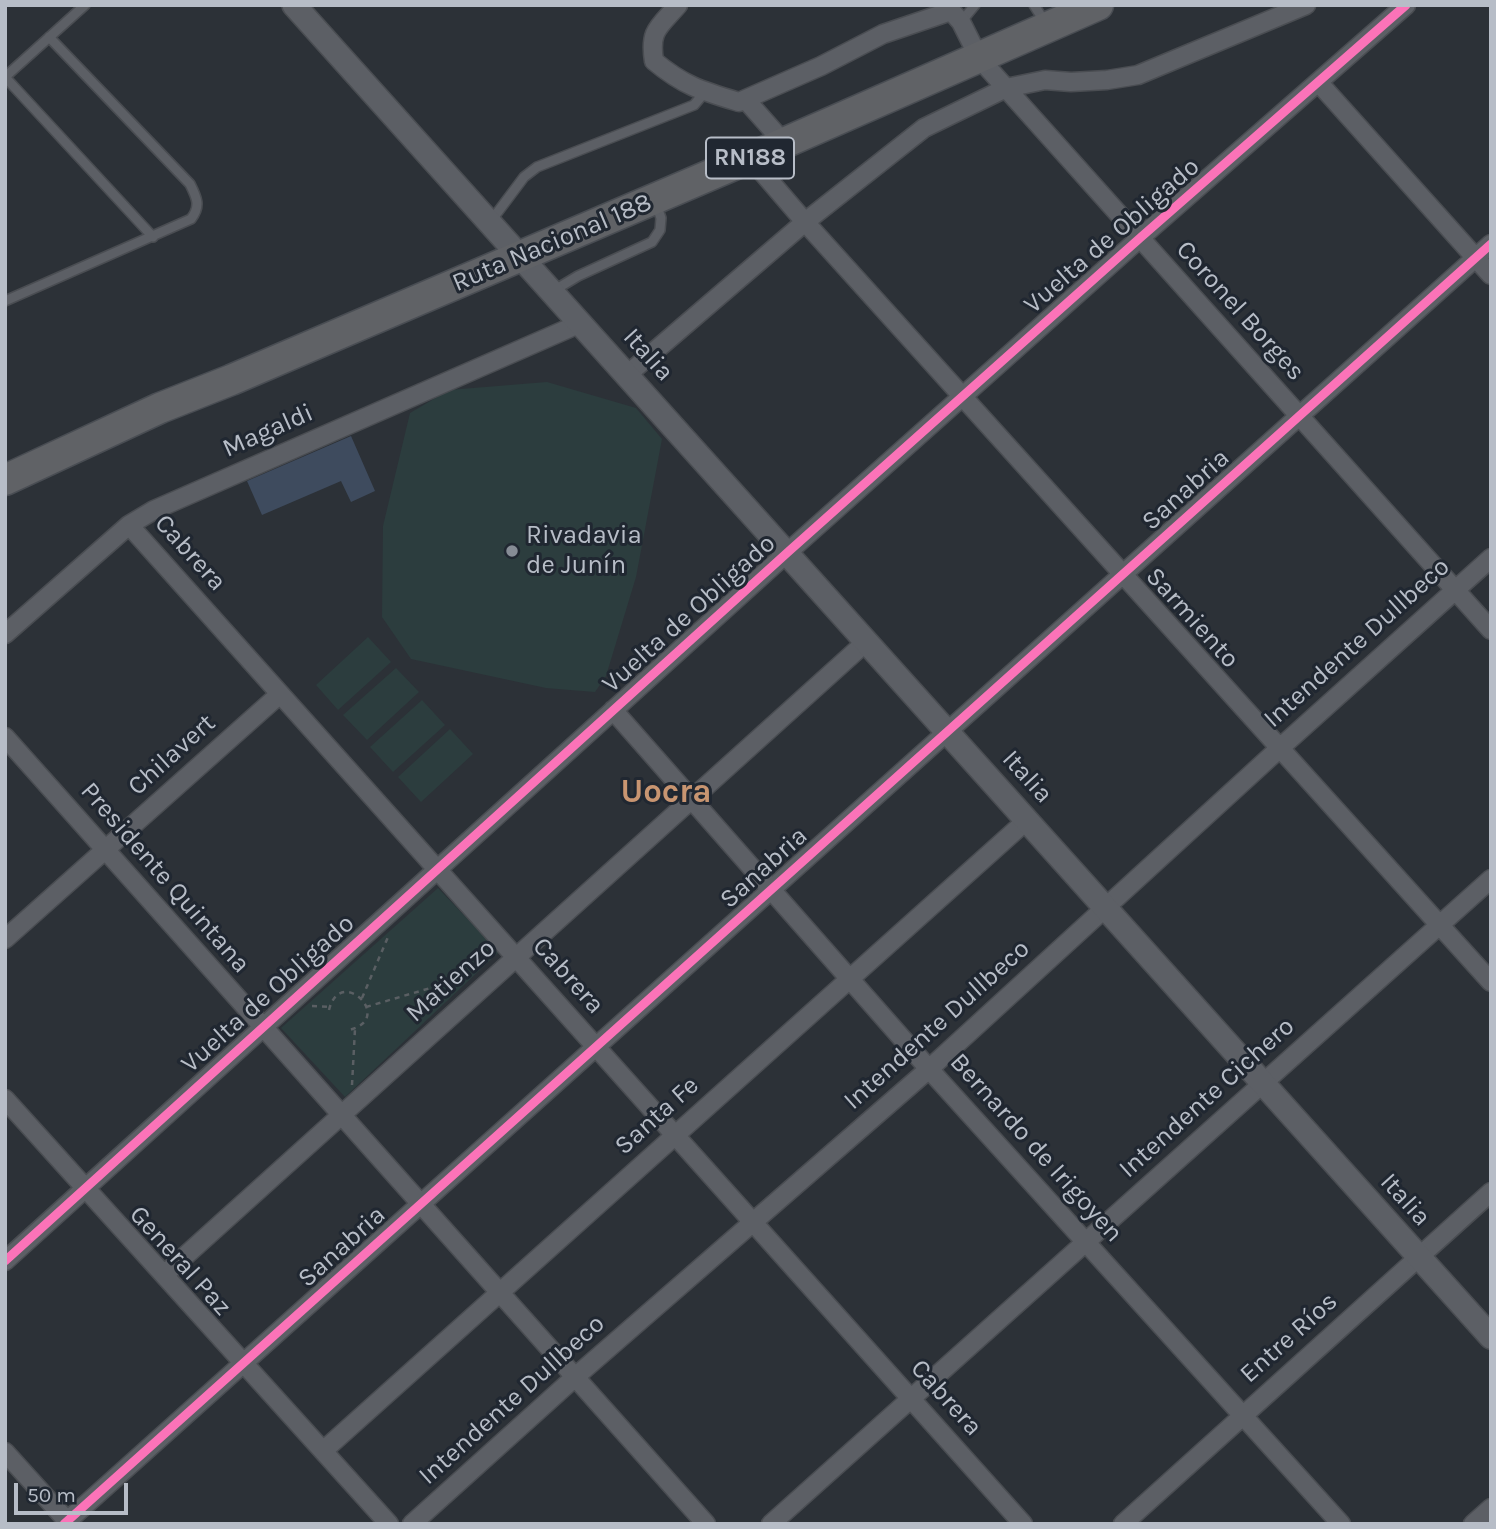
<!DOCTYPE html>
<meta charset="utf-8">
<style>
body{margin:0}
#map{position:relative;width:1496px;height:1529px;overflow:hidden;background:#2c3137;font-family:Karla,sans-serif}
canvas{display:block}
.frame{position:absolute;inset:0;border:7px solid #b7bdc7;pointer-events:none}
.scale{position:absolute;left:14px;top:1483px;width:114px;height:32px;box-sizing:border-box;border:4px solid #b7bdc7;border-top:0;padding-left:9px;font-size:21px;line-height:24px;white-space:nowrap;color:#b7bdc7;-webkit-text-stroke:5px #202731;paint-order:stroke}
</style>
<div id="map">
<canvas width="1496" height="1529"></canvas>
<div class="frame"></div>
<div class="scale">50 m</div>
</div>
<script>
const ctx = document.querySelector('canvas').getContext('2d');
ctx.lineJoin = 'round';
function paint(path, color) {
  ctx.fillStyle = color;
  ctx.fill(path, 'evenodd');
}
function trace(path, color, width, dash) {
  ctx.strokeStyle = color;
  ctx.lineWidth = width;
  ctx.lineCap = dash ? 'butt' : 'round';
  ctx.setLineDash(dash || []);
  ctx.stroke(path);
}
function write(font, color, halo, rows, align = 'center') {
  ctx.font = font + ' Karla,sans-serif';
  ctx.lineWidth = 6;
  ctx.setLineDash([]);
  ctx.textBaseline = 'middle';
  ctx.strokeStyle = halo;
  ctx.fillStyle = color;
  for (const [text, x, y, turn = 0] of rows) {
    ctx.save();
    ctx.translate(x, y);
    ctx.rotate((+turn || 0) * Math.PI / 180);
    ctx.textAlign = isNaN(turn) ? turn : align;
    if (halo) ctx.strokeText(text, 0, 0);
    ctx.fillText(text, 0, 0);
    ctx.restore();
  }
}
const green = new Path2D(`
 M547,382L636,408L662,439L636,577L606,676L595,692L546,688L411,659L382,617L383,526L410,413L449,390Z
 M368,637L391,662L338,710L316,685Z
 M396,668L419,692L367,740L343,715Z
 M422,700L445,725L393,772L370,747Z
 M450,729L473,754L421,802L398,777Z
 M438,888L499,952L345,1097L281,1028Z`);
const water = new Path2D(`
 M351,436L375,491L351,502L341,481L262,515L247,481Z`);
const path = new Path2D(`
 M362,998L388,937
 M312,1006L330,1007
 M366,1007L471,976
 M329,1010C340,964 396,1019 349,1030
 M352,1085L355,1029`);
const service = new Path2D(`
 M85,5L5,77L153,237
 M1034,5L1046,24
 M961,22L975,5
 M491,221L524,177L537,167L694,105L705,92
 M553,291L578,276L652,242L660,230L661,218L655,201
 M5,301L191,219C201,206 197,198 190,184L49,37`);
const minor = new Path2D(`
 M678,5C659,27 649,30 654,61C684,86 702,91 739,102L821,66L883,34L951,11
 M946,5L961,22L979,58L1491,630
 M1319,83L1491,275
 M746,100L784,143
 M750,158L805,222L1491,982
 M628,374L805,222L924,128L1006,88L1045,80L1071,82L1107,80L1138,75L1306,5
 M129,525L1023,1524
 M5,634L129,525L154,510L581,323
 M613,710L929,1069L1341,1524
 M5,737L706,1524
 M5,939L280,694
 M5,1099L389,1524
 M5,1261L788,552L1140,238L1406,5
 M164,1275L867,641
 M323,1451L1027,820
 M5,1452L70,1524
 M64,1524L1491,244
 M412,1524L574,1378L929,1069L1281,747L1491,558
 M771,1524L1491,879
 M1123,1524L1491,1192
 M1473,1524L1491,1508`);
const tertiary = new Path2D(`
 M294,5L1491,1337`);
const trunk = new Path2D(`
 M5,480L160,408L231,380L750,158L1098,5`);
const cycleway = new Path2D(`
 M5,1261L788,552L1140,238L1406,5
 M64,1524L1491,244`);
const markers = [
 [512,551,7,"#868c95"]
];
const shields = [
 [750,158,88]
];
const shieldNames = [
 ["RN188",750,158]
];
const streetNames = [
 ["Vuelta de Obligado",1112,236,-41],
 ["Ruta Nacional 188",552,243,-23],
 ["Coronel Borges",1240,311,48],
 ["Italia",648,355,48],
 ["Magaldi",268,431,-24],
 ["Sanabria",1186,490,-42],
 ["Cabrera",190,553,48],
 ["Vuelta de Obligado",689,614,-42],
 ["Sarmiento",1192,618,48],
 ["Intendente Dullbeco",1357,643,-42],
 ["Chilavert",172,755,-42],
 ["Italia",1027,777,48],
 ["Sanabria",764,868,-42],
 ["Presidente Quintana",165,878,49],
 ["Cabrera",568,976,48],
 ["Matienzo",451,981,-42],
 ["Vuelta de Obligado",268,994,-42],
 ["Intendente Dullbeco",937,1025,-42],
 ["Intendente Cichero",1207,1098,-42],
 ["Santa Fe",657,1116,-42],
 ["Bernardo de Irigoyen",1036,1148,48],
 ["Italia",1405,1200,48],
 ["Sanabria",342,1247,-42],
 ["General Paz",180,1261,48],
 ["Entre Ríos",1289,1338,-42],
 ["Cabrera",946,1398,48],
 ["Intendente Dullbeco",512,1400,-42]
];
const poiNames = [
 ["Rivadavia",526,536],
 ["de Junín",526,566]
];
const districtNames = [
 ["Uocra",666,793]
];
paint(green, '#2c3d3e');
paint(water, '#3e4b5e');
trace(service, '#4a4d52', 12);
trace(minor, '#4a4d52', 21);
trace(tertiary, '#4a4d52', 26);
trace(trunk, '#494d53', 33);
trace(path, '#5a5f63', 2.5, [5, 5]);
trace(service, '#5c5f65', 9);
trace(minor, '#5c5f65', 18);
trace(tertiary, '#5c5f65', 23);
trace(trunk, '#606266', 30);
trace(cycleway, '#fb73b8', 9);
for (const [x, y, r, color] of markers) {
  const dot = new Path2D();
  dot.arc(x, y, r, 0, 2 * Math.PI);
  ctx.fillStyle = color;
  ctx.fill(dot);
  trace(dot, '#202731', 2.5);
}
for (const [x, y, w] of shields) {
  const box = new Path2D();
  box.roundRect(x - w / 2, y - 20.5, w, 41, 5);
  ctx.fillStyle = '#202731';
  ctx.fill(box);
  trace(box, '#b7bdc7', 2);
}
write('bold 24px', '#b7bdc7', null, shieldNames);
write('26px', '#b7bdc7', '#202731', streetNames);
write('26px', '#b7bdc7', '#202731', poiNames, 'left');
write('bold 33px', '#c89571', '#202731', districtNames);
</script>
